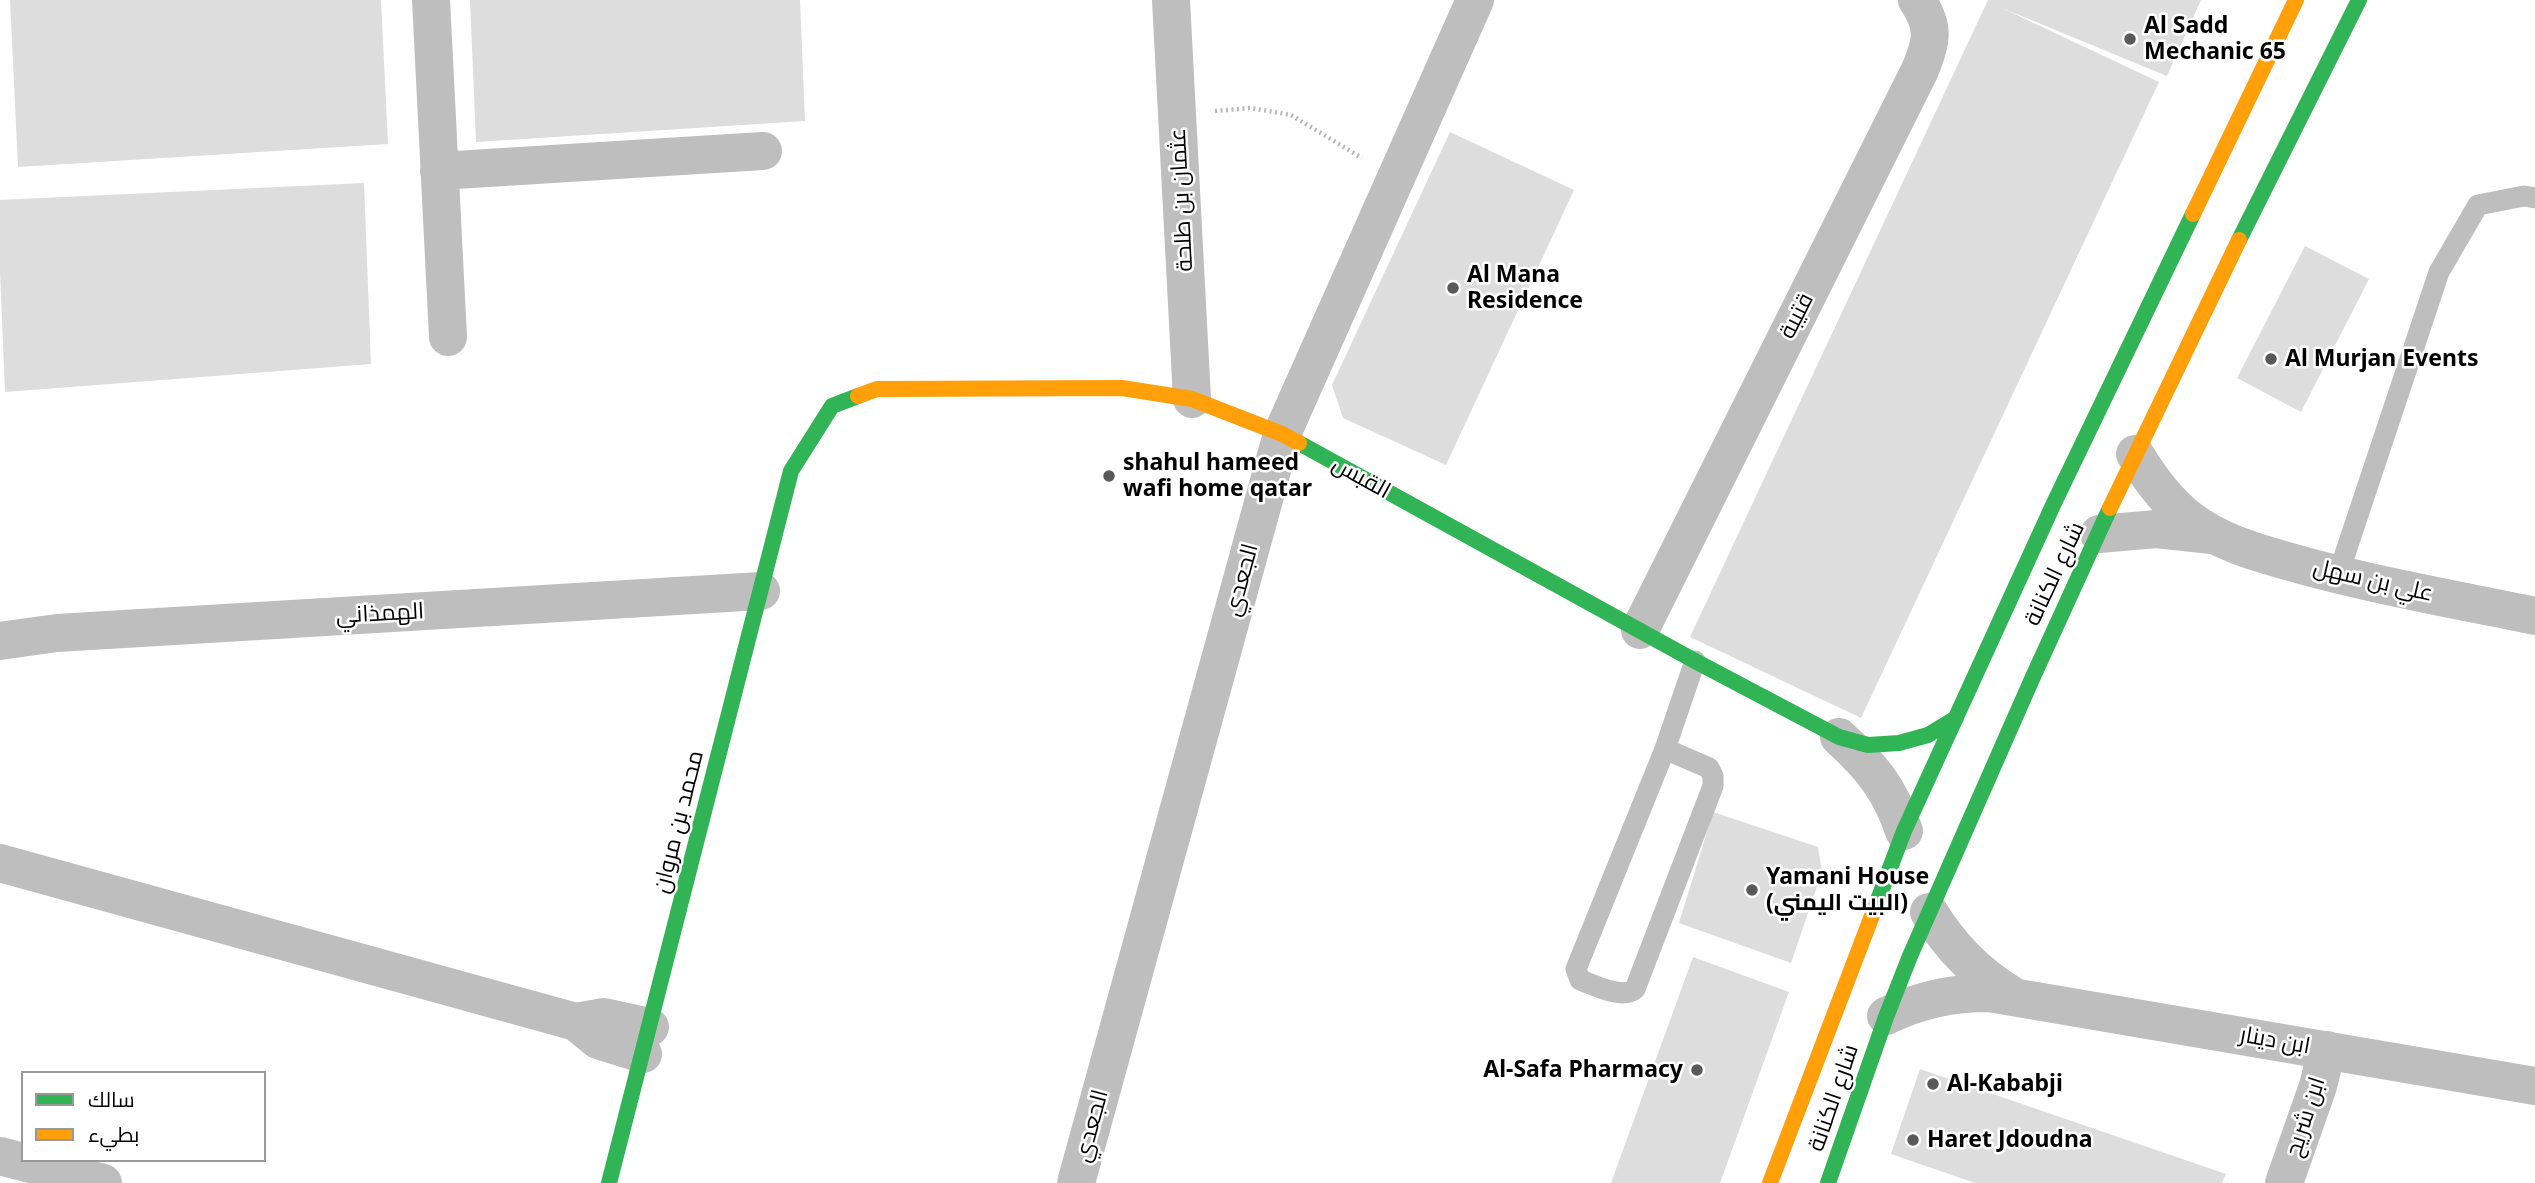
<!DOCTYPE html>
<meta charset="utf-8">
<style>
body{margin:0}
#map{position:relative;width:2535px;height:1183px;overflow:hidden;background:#fff;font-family:"Noto Sans",Cairo,sans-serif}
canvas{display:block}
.legend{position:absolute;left:21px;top:1071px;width:245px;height:91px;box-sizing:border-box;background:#fff;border:2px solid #999;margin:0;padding:9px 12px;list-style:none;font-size:21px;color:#000}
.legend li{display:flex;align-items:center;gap:14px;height:35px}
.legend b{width:35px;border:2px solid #999}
</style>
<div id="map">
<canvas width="2535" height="1183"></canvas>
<ul class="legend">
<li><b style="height:9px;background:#30b455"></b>سالك</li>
<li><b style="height:9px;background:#ff9f0a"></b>بطيء</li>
</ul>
</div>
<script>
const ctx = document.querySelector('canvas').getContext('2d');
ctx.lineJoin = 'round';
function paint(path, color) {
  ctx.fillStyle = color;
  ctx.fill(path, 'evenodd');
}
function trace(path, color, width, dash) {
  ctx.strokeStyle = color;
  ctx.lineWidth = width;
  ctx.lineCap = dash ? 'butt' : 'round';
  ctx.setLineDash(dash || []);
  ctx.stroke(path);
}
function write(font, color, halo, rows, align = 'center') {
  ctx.font = font + ' "Noto Sans",Cairo,sans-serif';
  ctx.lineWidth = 5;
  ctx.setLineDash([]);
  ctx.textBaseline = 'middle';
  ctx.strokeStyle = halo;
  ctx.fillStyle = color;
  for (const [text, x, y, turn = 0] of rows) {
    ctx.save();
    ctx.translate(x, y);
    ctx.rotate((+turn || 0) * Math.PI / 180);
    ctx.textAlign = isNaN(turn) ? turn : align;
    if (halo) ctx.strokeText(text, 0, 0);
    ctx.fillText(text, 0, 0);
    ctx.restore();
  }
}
const building = new Path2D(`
 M10,0H381L388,144L18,167Z
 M470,0H800L805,121L476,142Z
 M1988,0H2201L2167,76L2002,8L2159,82L1861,718L1690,637Z
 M1450,132L1574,190L1446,465L1343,418L1332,385Z
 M364,183L371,364L5,392L0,272V200Z
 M2305,246L2369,279L2301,412L2237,378Z
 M1713,812L1818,847L1822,872L1791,963L1679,923Z
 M1693,957L1789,992L1720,1183H1611Z
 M1920,1069L2226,1174L2222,1183H1975L1891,1154Z`);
const path = new Path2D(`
 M1215,111L1251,108L1291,115L1362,158`);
const lane = new Path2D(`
 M2338,575L2439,272L2478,205L2524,196L2535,198
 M1665,749L1709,768L1713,776V786L1635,989C1622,1000 1595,985 1580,980L1576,969L1665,749L1695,661`);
const street = new Path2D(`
 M431,0L448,337
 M1171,0L1192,399
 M439,171L763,151
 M2135,454C2150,479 2166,501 2189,519C2221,544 2263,554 2301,565C2378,586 2457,600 2535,616
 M2099,534L2156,529L2212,535
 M1640,630L1920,70C1932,41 1935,27 1917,0
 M0,641L57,633L761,591
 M1839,737C1871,766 1890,789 1904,831
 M0,863L576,1022L598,1040L643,1054
 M1929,912C1951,948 1977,974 2013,996
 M1886,1016C1920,1000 1951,993 1989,993L2535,1086
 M576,1022L604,1017L650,1027
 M0,1156L103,1183
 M1076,1183L1282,434L1475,0
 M2284,1183L2318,1086L2327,1050`);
const fast = new Path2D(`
 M2239,240L2359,0
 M1299,443L1695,661L1839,737L1868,745L1899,743L1928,735L1956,718
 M1873,913L1904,831L2054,503L2193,214
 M609,1183L791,471L832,406L858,396
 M1828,1183L1886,1017L1910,956L2032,679L2110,508`);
const slow = new Path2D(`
 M2193,214L2296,0
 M858,396L877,389L1122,388L1192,399L1282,434L1299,443
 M2110,508L2239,240
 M1770,1183L1873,913`);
const markers = [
 [2130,39,7,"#595959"],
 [1453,288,7,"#595959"],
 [2271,359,7,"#595959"],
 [1109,476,7,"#595959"],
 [1752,890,7,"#595959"],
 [1697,1070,7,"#595959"],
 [1933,1084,7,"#595959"],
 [1913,1140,7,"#595959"]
];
const poiNames = [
 ["Al Sadd",2144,26],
 ["Mechanic 65",2144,52],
 ["Al Mana",1467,275],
 ["Residence",1467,301],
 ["Al Murjan Events",2285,359],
 ["shahul hameed",1123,463],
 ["wafi home qatar",1123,489],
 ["Yamani House",1766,877],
 ["(البيت اليمني)",1766,903],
 ["Al-Safa Pharmacy",1683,1070,"right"],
 ["Al-Kababji",1947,1084],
 ["Haret Jdoudna",1927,1140]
];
const streetNames = [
 ["عثمان بن طلحة",1182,200,-93],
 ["قتيبة",1797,316,-63],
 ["القبس",1361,478,29],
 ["شارع الكنانة",2055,574,-65],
 ["الجعدي",1242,580,-75],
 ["علي بن سهل",2373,581,13],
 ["الهمذاني",380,614,-3],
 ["محمد بن مروان",679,822,-76],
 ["ابن دينار",2275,1041,10],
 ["شارع الكنانة",1834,1098,-71],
 ["ابن شريح",2306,1117,-72],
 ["الجعدي",1092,1126,-75]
];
paint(building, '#ddd');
trace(path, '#b8b8b8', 4.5, [2, 3.5]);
trace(lane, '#bebebe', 21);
trace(street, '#bebebe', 38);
trace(fast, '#30b455', 16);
trace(slow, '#ff9f0a', 16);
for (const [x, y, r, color] of markers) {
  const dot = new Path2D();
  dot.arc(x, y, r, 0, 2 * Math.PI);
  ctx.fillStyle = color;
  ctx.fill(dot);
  trace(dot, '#fff', 2.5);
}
write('bold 23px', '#000', '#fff', poiNames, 'left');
write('23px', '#000', '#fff', streetNames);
</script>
